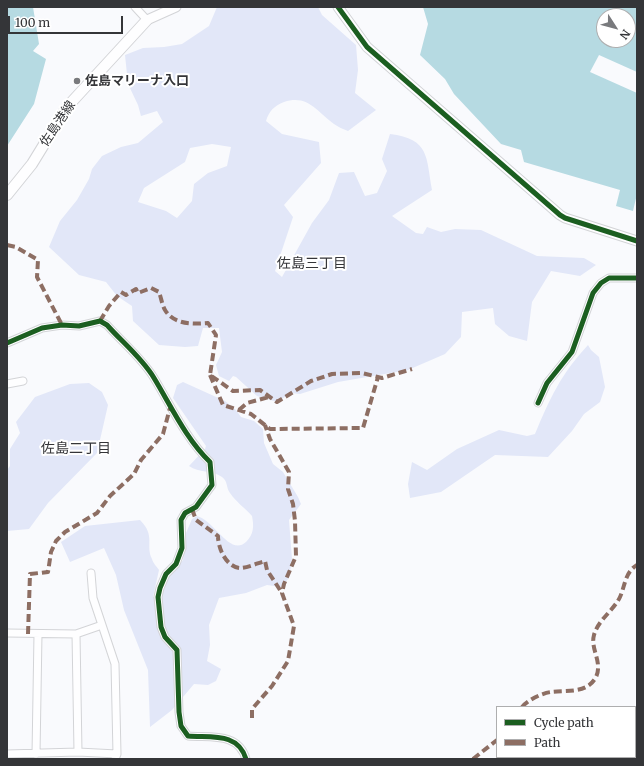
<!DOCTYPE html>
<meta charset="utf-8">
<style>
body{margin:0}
#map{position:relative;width:644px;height:766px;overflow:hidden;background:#f9fafd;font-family:Merriweather,serif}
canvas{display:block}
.frame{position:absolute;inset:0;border:8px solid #343538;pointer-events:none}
.legend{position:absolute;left:496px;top:706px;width:140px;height:52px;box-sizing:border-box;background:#fff;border:1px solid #aeaeaf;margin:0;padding:5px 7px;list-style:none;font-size:12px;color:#343538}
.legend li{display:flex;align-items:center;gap:8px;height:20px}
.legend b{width:20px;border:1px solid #aeaeaf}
.north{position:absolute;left:596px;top:8px;width:40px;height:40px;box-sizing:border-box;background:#fff;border:1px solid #aeaeaf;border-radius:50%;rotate:126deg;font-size:11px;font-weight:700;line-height:16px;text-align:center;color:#343538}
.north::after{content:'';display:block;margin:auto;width:14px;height:18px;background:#797a7d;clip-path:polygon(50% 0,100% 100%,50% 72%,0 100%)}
.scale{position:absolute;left:8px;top:16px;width:115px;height:18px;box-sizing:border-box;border:2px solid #343538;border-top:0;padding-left:5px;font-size:12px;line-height:14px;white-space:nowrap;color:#343538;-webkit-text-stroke:3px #fff;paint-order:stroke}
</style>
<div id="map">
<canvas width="644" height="766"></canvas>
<div class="frame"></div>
<ul class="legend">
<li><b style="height:5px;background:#1b5e20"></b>Cycle path</li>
<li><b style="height:5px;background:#8d6e63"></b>Path</li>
</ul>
<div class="north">N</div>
<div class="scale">100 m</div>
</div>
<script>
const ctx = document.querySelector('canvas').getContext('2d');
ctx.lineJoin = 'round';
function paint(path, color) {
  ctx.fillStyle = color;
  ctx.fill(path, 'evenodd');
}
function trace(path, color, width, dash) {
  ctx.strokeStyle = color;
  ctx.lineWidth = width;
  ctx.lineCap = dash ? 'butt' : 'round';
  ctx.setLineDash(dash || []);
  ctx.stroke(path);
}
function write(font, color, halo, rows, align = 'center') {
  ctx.font = font + ' Merriweather,"Noto Sans JP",serif';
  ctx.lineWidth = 4;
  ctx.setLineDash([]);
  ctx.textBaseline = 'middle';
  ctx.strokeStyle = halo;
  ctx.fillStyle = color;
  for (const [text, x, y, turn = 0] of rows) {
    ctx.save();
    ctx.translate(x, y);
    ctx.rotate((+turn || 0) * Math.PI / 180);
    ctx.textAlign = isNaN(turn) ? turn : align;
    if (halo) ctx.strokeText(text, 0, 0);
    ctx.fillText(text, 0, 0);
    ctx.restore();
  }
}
const green = new Path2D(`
 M217,7H318L322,15L356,45L358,70L355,93L376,110L348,131C343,129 338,127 334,124C317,112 308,94 284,102C274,106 269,111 266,121L282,134L319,142L321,163L284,205L293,217L275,271L282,277L312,223L329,200L339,173L354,172L365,196L377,193L387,171L382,159L390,134C430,139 426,157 432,190L392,216L416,233L423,234L427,227L441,232L455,229L481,230L537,256L584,258L596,265L580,276L551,271L532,302L527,341L509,336L495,324L493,308L462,312L461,337L445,354L408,370L338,382L300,394L291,393L277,402L257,396L236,377L233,376L229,381L219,376L216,365L222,352L219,328H203L198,346L185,347L159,345L133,321L132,306L117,296L106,282L79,275L49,247L60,221L77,200L89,179L92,169L102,156L121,147L138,143L163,122L157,111L141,116L138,105L128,84L125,55L143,48L164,47L182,44L209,26ZM212,144L231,147L227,166L208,173L194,184L192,201L177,218L166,211L138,202L144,188L185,162L190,148Z
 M588,345L591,350L599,357L605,387L600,402L584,414L572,431L548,457L495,455L441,492L410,498L408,484L412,462L427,470L457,449L499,430L527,436L535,434C550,398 561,374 588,345Z
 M183,382L225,401L236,410L241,417L254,421L263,429L264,443L273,464L283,472L298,497L301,504L289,520L292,559L289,578L281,587L267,585L246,593L219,598L209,625L210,645L207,661L221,669L216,681L208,685L194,684L172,710L150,727L148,670L124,610L116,575L104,548L70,562L61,542L85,526L140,520C156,536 145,545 152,559C153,563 157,567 159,570L153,597L158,596L170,575L183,560L186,533L192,519L197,516C214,520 230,557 246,542C254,534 254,526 252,516C245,508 236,502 230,493C226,488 228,481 222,477C212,470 199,473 189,466L205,449L206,446L173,398L177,385Z
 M89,383L102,392L108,405L97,453L48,503L29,529L7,531V470L10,466V449L20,433L16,422L35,397L70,384Z`);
const water = new Path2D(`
 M7,7H33L39,44L33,51L46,59L34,104L7,146Z
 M423,7H637V194L633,211L616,206L620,190L524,162L521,150L501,144L454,94L445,79L420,55L428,24ZM604,16H628V40H604Z`);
const pier = new Path2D(`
 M599,55L637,72V93L590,72Z`);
const minor = new Path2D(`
 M135,7L147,20
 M7,343L42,328L62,325L79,326L100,321L107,325C122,342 142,358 154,378C171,406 186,439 210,462L212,485L196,507L185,513L181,520L182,548L176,564L166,574L160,588L158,597L161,627L165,637L177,650L179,712L181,726L188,736C211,738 238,732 246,759
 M7,384L23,381
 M538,403L547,383L572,352L593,293L601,283L609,278H637
 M91,573L93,598L102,625
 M7,633L76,634L102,625L115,664L117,754L115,759
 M76,634L78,752
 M7,754L78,752L117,754
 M36,754L38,634`);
const tertiary = new Path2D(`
 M338,7L367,47L560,215L565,218L637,241
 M147,20L176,7`);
const secondary = new Path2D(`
 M7,195L32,164L67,107L147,20`);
const quiet = new Path2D(`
 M7,245L16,247L38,260L37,277L62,325
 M100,321L109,306L121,292L126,295L136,289L138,293L151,288L159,292C161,297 162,305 165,310C174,325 193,324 208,323L216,335L210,375L233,391L260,390L277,402L311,381L332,374L362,373L382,378L412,369
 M210,375L223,405L251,414L270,429L363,428L378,377
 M239,410L247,403L269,397
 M192,509L196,520L218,536C218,548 226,567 240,568C247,568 258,563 265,561L267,570L282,593
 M28,634L30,574L48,572L51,552L56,541L65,532L97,513L110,496L134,474L141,460L163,434L170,408
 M522,707C528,700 542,693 551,692C567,690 587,694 596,677C603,662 590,649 594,635C598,620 614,610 620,597C625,586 625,572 637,565
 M252,718V709L272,686L288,661L294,626L282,593L284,584L296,556L295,521L293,504L288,489L289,472L270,439L265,425
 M473,759L497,740
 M628,759V757`);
const cycleway = new Path2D(`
 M338,7L367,47L560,215L565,218L637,241
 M7,343L42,328L62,325L79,326L100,321L107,325C122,342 142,358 154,378C171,406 186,439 210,462L212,485L196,507L185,513L181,520L182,548L176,564L166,574L160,588L158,597L161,627L165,637L177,650L179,712L181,726L188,736C211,738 238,732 246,759
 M538,403L547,383L572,352L593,293L601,283L609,278H637`);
const markers = [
 [77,81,4,"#797a7d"]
];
const poiNames = [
 ["佐島マリーナ入口",85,81]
];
const streetNames = [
 ["佐島港線",58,124,-56]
];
const neighbourhoodNames = [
 ["佐島三丁目",312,264],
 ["佐島二丁目",76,449]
];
paint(green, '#e2e7f8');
paint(water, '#b6dae2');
paint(pier, '#f9fafd');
trace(minor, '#d3d4d7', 9);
trace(tertiary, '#d3d4d7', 11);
trace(secondary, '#d3d4d7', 12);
trace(minor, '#fefeff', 7);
trace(tertiary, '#fefeff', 9);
trace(secondary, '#fefeff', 10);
trace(quiet, '#8d6e63', 4, [8, 4]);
trace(cycleway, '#1b5e20', 5);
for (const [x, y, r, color] of markers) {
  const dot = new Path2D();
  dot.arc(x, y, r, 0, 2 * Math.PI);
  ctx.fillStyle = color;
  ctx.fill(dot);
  trace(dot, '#fff', 1.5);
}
write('bold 13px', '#343538', '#fff', poiNames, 'left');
write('13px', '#343538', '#fff', streetNames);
write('14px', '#343538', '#fff', neighbourhoodNames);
</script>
